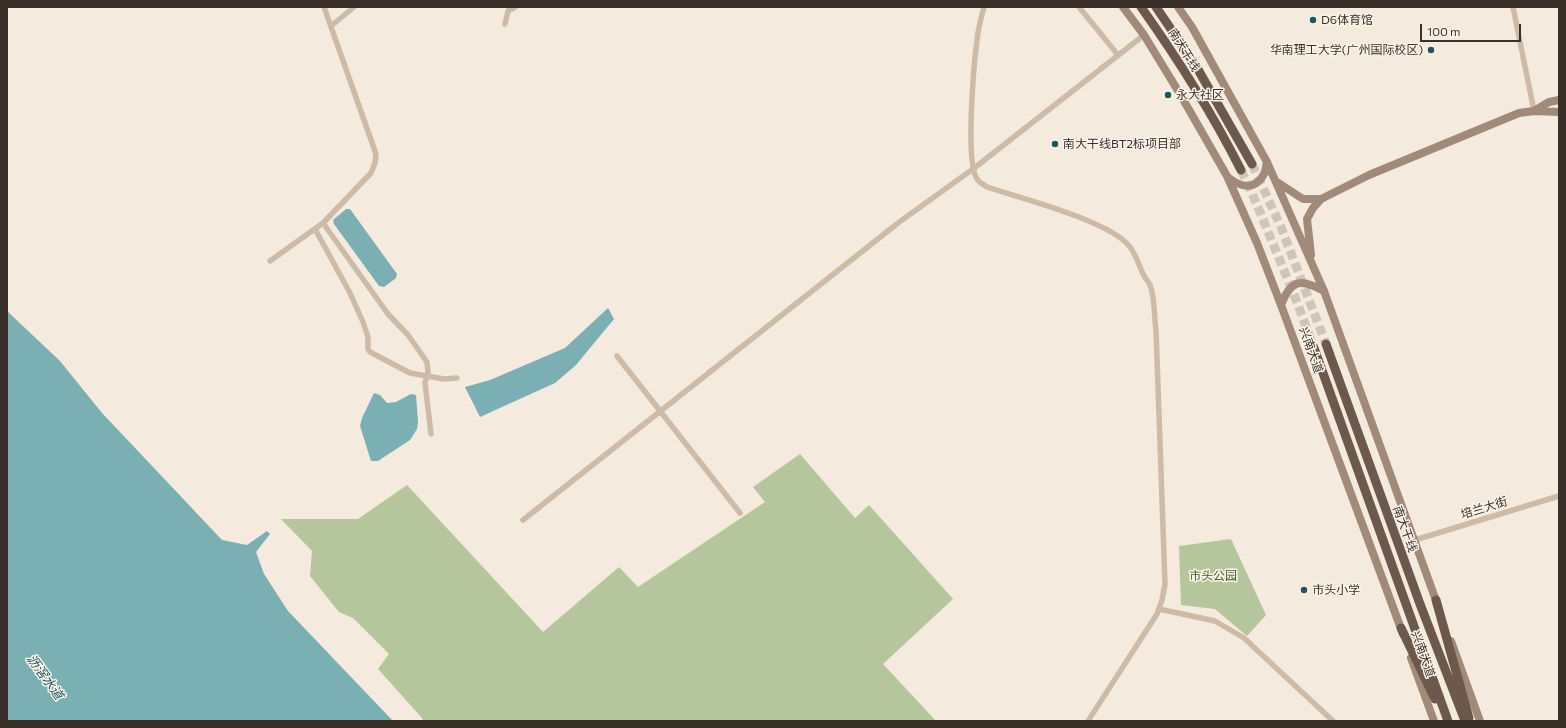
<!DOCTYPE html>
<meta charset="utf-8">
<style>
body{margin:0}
#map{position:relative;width:1566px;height:728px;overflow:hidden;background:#f4eadd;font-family:Commissioner,sans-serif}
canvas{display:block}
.frame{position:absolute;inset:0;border:8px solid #3a2f29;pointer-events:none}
.scale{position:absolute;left:1420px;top:24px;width:101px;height:18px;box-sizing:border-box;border:2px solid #3a2f29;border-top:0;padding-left:5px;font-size:12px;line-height:14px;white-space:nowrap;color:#3a2f29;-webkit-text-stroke:3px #fbf4ea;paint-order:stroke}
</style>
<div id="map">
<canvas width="1566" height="728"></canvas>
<div class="frame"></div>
<div class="scale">100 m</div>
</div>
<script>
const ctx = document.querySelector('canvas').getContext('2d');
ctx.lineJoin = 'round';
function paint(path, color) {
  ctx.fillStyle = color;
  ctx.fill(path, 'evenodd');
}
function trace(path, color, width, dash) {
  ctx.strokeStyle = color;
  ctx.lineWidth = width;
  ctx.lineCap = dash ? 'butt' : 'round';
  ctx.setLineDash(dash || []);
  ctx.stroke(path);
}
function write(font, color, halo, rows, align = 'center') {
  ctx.font = font + ' Commissioner,"Noto Sans SC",sans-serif';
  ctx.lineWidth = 3;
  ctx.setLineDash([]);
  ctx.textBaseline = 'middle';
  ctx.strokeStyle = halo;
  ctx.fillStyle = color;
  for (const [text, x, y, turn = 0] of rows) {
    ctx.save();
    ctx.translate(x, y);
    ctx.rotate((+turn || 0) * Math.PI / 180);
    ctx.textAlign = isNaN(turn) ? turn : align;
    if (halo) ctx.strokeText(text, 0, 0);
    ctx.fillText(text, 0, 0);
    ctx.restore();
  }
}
const green = new Path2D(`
 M800,454L855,518L869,505L953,599L883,664L936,721H423L422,718L378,669L389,654L353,618L339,612L310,576L312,551L281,519H358L407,485L543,632L619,567L638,587L765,502L753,487Z
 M1231,539L1266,615L1247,636L1215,609L1181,605L1179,546Z`);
const water = new Path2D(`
 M346,209H350L397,274L396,278L384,287L379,286L334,224L333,220Z
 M608,308L614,319L576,365L555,383L480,417L465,387L490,380L565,348Z
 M7,311L60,361L102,413L222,540L247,545L267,531L270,534L256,552L264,574L288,611L393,721H7Z
 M374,393L380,395L387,403L396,402L411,394L416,395L418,422L417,429L410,440L378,461H371L360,426L362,418Z`);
const trunkTunnel = new Path2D(`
 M1252,164L1281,227L1326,344
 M1241,170L1250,188L1295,297L1314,348`);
const minor = new Path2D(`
 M984,7C981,18 978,29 977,40C974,63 965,162 977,179C979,182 984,185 987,187C1019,198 1111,221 1130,247C1136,255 1139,265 1143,274C1145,278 1148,281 1150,285C1155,297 1154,317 1156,330L1165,584L1162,600L1157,614L1088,721
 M1079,7L1118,55
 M1513,7L1534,111
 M505,24L508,11L515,7
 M331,26L354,7
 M323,223L388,314L408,335L427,362L428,372L425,383L431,434
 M315,229L350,293L363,322L368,337V349L370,352L410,373L444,379L457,378
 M270,261L323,223L371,173L375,163L376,154L324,7
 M617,356L740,513
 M523,520L898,223L973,169L1144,35
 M1415,540L1559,496
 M1159,609L1215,621L1244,638L1333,721`);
const secondary = new Path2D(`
 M1123,7L1144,35L1180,94L1227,176L1257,243L1281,305L1403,634
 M1178,7L1192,27L1267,162L1324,291L1438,606
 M1534,111L1549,102L1559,100
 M1229,178C1240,187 1255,191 1264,174C1266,171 1266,165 1267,162
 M1277,182L1303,199H1321
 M1311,255L1307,219L1313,208L1321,199L1369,175L1519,113L1534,111L1559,112
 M1281,305C1291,279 1301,278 1324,291
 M1451,641L1480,721
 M1411,658L1434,721`);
const trunk = new Path2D(`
 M1141,7C1178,59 1212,113 1241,170
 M1156,7L1196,66L1252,164
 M1326,344L1420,604L1465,721
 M1314,348L1448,721
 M1436,600L1469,718
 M1401,628L1435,699`);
const markers = [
 [1313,20,4,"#1b575f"],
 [1431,50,4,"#1b575f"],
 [1168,95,4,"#1b575f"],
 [1055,144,4,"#1b575f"],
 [1304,590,4,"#1b575f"]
];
const poiNames = [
 ["D6体育馆",1321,20],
 ["华南理工大学(广州国际校区)",1423,50,"right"],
 ["永大社区",1176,95],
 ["南大干线BT2标项目部",1063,144],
 ["市头小学",1312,590]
];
const streetNames = [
 ["南大干线",1184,50,58],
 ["兴南大道",1311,350,70],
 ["培兰大街",1484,508,-17],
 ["南大干线",1405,529,70],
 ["兴南大道",1423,654,70]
];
const parkNames = [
 ["市头公园",1213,576]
];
const waterNames = [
 ["沥滘水道",45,677,54]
];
paint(green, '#b5c59c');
paint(water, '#7aafb3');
trace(trunkTunnel, '#cfc5b9', 9, [9, 4.5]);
trace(minor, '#cdbba8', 5.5);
trace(secondary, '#a18a79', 8);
trace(trunk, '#6c584c', 9);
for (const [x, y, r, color] of markers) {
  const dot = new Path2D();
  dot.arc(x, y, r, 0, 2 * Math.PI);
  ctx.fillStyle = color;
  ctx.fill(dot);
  trace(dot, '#fbf4ea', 1.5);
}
write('12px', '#3a2f29', '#fbf4ea', poiNames, 'left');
write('12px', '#3a2f29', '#fbf4ea', streetNames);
write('12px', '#475a2b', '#fbf4ea', parkNames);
write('italic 13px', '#1b575f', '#fbf4ea', waterNames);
</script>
